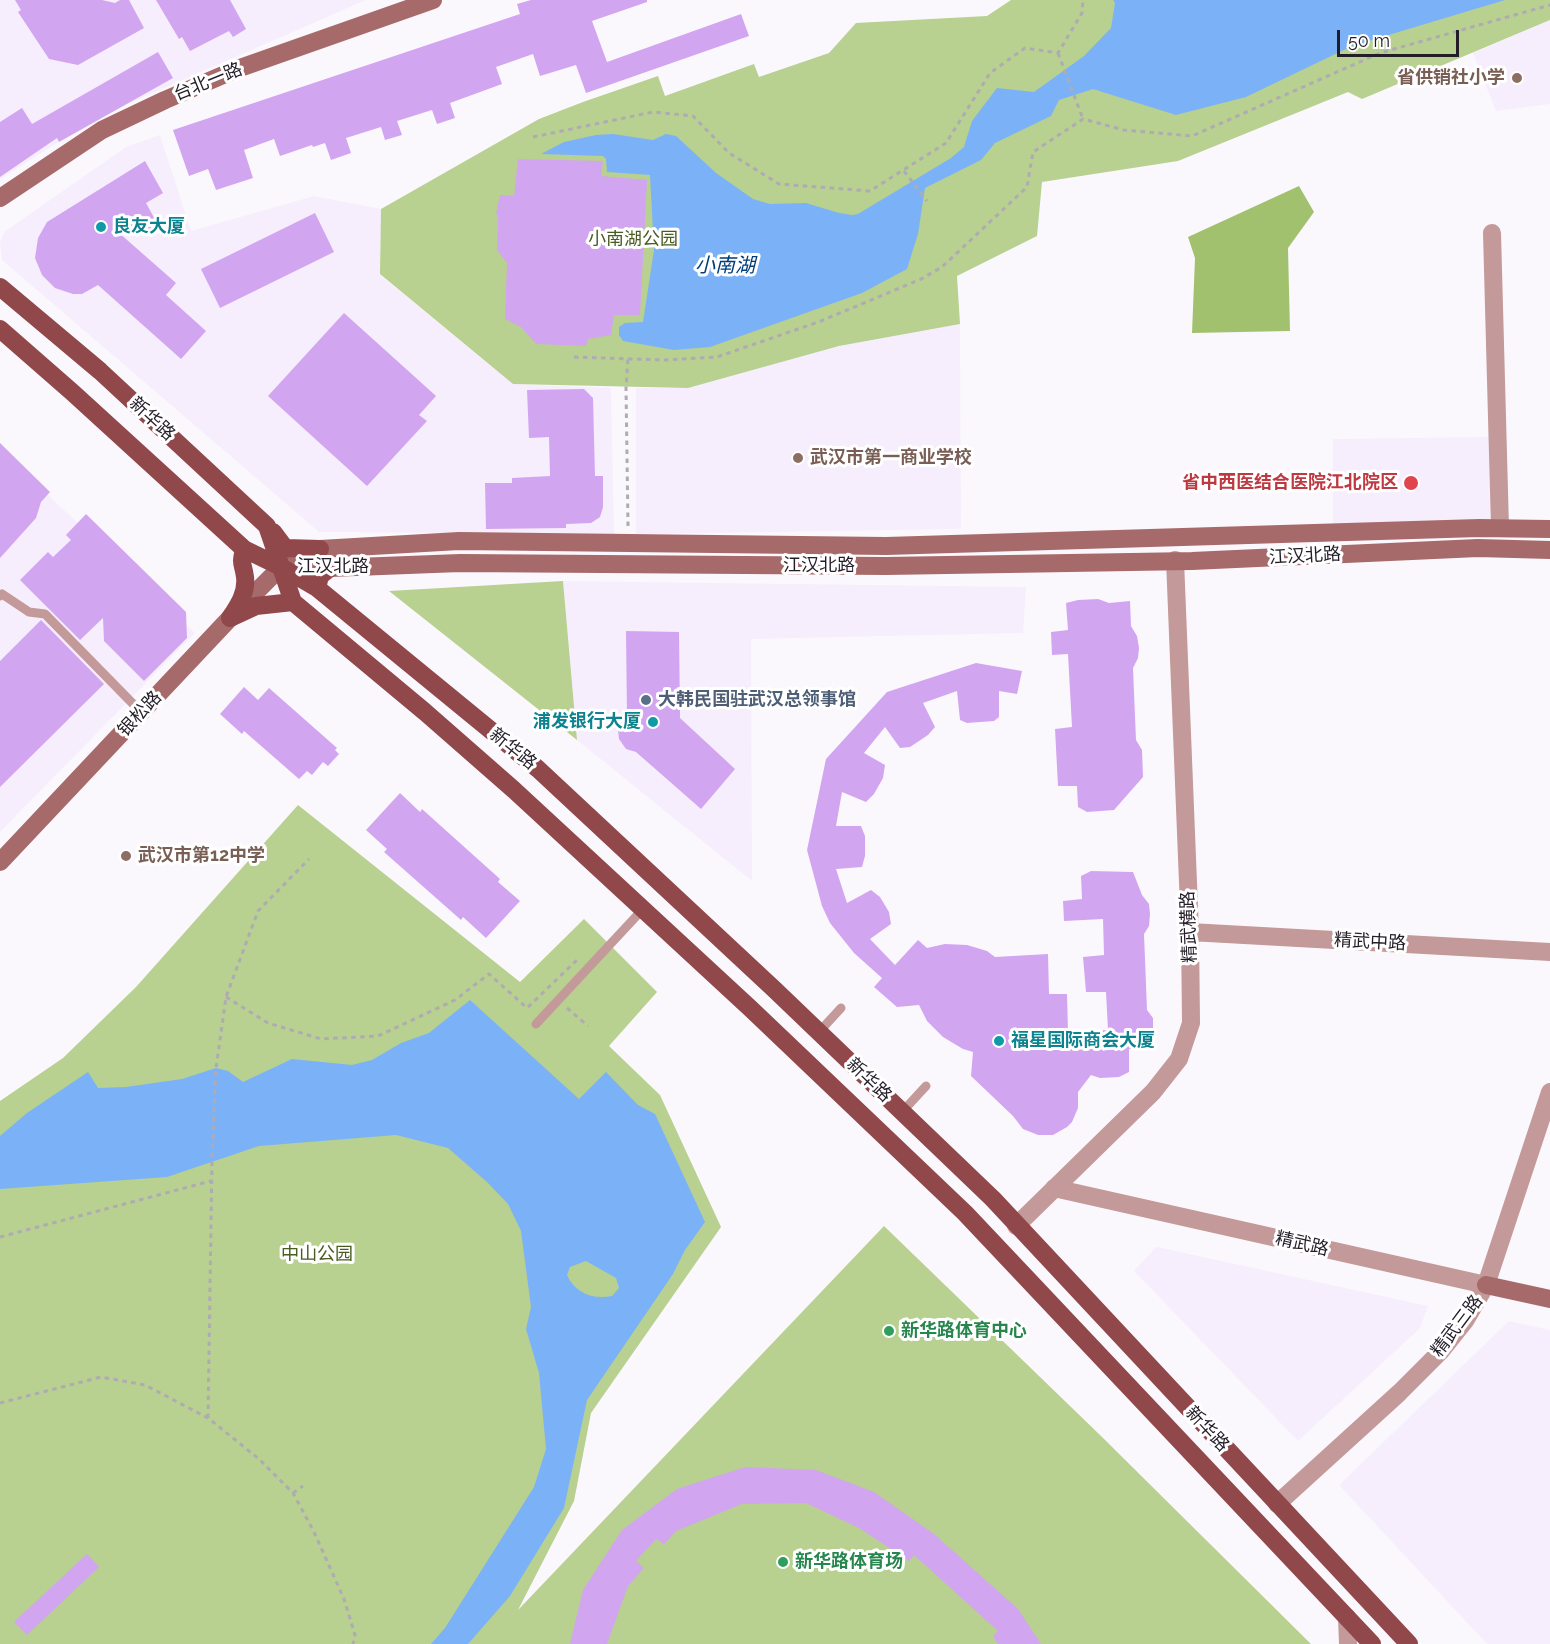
<!DOCTYPE html>
<meta charset="utf-8">
<style>
body{margin:0}
#map{position:relative;width:1550px;height:1644px;overflow:hidden;background:#fbf8fd;font-family:Raleway,sans-serif}
canvas{display:block}
.scale{position:absolute;left:1337px;top:30px;width:122px;height:27px;box-sizing:border-box;border:3px solid #231d27;border-top:0;padding-left:8px;font-size:18px;line-height:21px;white-space:nowrap;color:#231d27;-webkit-text-stroke:4px #fff;paint-order:stroke}
</style>
<div id="map">
<canvas width="1550" height="1644"></canvas>
<div class="scale">50 m</div>
</div>
<script>
const ctx = document.querySelector('canvas').getContext('2d');
ctx.lineJoin = 'round';
function paint(path, color) {
  ctx.fillStyle = color;
  ctx.fill(path, 'evenodd');
}
function trace(path, color, width, dash) {
  ctx.strokeStyle = color;
  ctx.lineWidth = width;
  ctx.lineCap = dash ? 'butt' : 'round';
  ctx.setLineDash(dash || []);
  ctx.stroke(path);
}
function write(font, color, halo, rows, align = 'center') {
  ctx.font = font + ' Raleway,"Noto Sans SC",sans-serif';
  ctx.lineWidth = 6;
  ctx.setLineDash([]);
  ctx.textBaseline = 'middle';
  ctx.strokeStyle = halo;
  ctx.fillStyle = color;
  for (const [text, x, y, turn = 0] of rows) {
    ctx.save();
    ctx.translate(x, y);
    ctx.rotate((+turn || 0) * Math.PI / 180);
    ctx.textAlign = isNaN(turn) ? turn : align;
    if (halo) ctx.strokeText(text, 0, 0);
    ctx.fillText(text, 0, 0);
    ctx.restore();
  }
}
const built = new Path2D(`
 M0,0H366L100,116L0,179Z
 M1550,20V104L1496,111L1473,53Z
 M160,135L191,231L314,196L381,209L380,275L513,384L611,388L614,534L319,532L2,260L0,242L4,232L126,147Z
 M960,324L961,529L636,534V388H688L839,346Z
 M1489,437L1490,528L1333,527V439Z
 M0,450L195,633L0,832Z
 M563,581L1026,587L1023,633L751,639L752,881L577,740Z
 M1156,1247H1157L1428,1306L1420,1328L1298,1441L1134,1271Z
 M1509,1321L1550,1330V1644H1487L1339,1485Z`);
const green = new Path2D(`
 M1011,0H1550V20L1362,99L1348,92L1178,161L1042,182L1037,236L957,276L960,324L839,346L688,388L513,384L380,274L381,209L539,119L583,102L658,76L665,96L754,64L759,77L829,53L856,23L987,16Z
 M563,581L577,740L389,591Z
 M298,805L520,982L584,919L657,992L609,1046L660,1095L721,1227L591,1413L574,1501L518,1610L884,1226L1101,1436L1311,1644H0V1101L63,1058L136,987Z`);
const forest = new Path2D(`
 M1299,186L1314,212L1288,248L1290,331L1192,333L1195,258L1188,237Z`);
const water = new Path2D(`
 M1113,0H1505L1352,46L1246,97L1176,115L1093,89L1059,100L1051,116L995,143L981,160L925,188L918,234L907,269L862,293L710,347L674,350L623,341L619,335V327L625,323L643,322L654,250L650,175L607,172L606,159L603,156L541,154L564,142L596,135L613,134L653,140L666,134L676,136L716,173L753,199L770,204L806,203L839,213L852,215L858,214L951,158L964,147L972,121L997,88L1034,92L1084,56L1111,28L1115,3Z
 M470,1000L579,1099L606,1072L638,1105L655,1114L705,1222L685,1250L673,1274L587,1400L564,1508L510,1596L468,1644H431L445,1628L534,1487L546,1449L539,1373L526,1329L531,1307L521,1231L508,1204L487,1182L448,1148L396,1135L259,1146L167,1177L0,1189V1136L27,1113L88,1072L98,1088L126,1087L182,1079L216,1068L228,1071L243,1082L292,1059L352,1065L372,1060L401,1043L429,1033ZM586,1261L616,1278L619,1288L612,1296C593,1300 575,1293 567,1275L570,1267Z`);
const building = new Path2D(`
 M15,0H102L115,3L120,0H129L144,28L78,65L49,59L18,12L21,10Z
 M156,0H230L246,29L233,37L229,31L190,51L182,37L179,39Z
 M531,0H647V2L592,21L607,62L741,14L749,36L586,93L576,65L540,76L533,54L496,67L502,84L450,103L455,118L437,124L432,110L397,121L402,135L385,140L381,127L346,138L351,153L331,160L325,143L313,147L312,145L280,156L274,139L244,150L253,178L216,190L208,169L189,176L173,130L520,14L517,4Z
 M158,52L173,78L59,142L57,138L0,177V122L22,108L32,124Z
 M518,159L603,161L601,176L647,180L640,315H614L611,335L588,339L586,346L536,344L521,327L505,319L507,263L497,250L498,215L496,214L500,195L514,196Z
 M145,161L163,193L146,203L157,223L159,231L118,232L176,283L166,295L206,331L181,359L98,285L82,294H73L55,288L42,275L35,258L38,238L47,222Z
 M315,213L334,252L220,308L201,269Z
 M344,313L436,396L419,415L427,421L367,486L268,396Z
 M584,389L593,398L595,476H603V507L600,517L591,523L566,524V528L486,529L485,483H512V478L550,476L549,437L529,438L527,390Z
 M0,443L50,492L41,502L36,518L0,558Z
 M86,514L186,612L187,638L144,681L104,641L103,618L80,640L20,580L48,552L53,557L71,540L66,535Z
 M1098,599L1109,603L1130,601L1131,626L1137,636L1139,648L1138,658L1133,668L1136,740L1142,750L1143,777L1114,810L1087,812L1078,807L1077,786H1058L1055,729L1072,727L1068,654L1052,655L1051,632L1068,630L1066,603L1078,600Z
 M41,620L104,684L0,787V661Z
 M626,631L679,632L680,718L735,769L701,809L636,752L626,749L619,739L618,729L620,724L627,717Z
 M976,663L1022,671L1017,694L999,691V717L994,721L967,723L960,720L957,691L923,703L935,727L928,735L910,747L900,748L885,727L864,753L885,765L883,778L874,794L866,802L842,792L836,826H861L865,836V856L862,867L836,869L847,903L871,890L880,897L889,912L891,924L870,939L895,965L918,940L927,948L945,944L967,945L987,951L995,957L1048,954L1049,994H1067L1068,1032L1108,1030L1106,992H1086L1083,957L1104,955L1103,919L1064,921L1063,901L1082,899L1081,876L1091,871L1133,872L1142,895L1149,904L1150,914L1149,926L1144,934L1147,1010L1153,1018V1038L1149,1047L1129,1049V1072L1119,1077L1100,1078L1091,1075L1078,1092V1108L1072,1122L1067,1127L1053,1135H1038L1023,1129L1013,1116L971,1076L973,1052L963,1049L943,1037L927,1021L919,1005L897,1007L874,987L882,978L854,953L830,923L822,906L807,850L826,759L887,692Z
 M244,687L258,700L269,688L337,748L335,750L339,754L328,766L323,762L312,775L307,771L299,779L244,731L242,734L220,714Z
 M400,793L420,812L422,809L500,879L498,882L520,901L486,938L463,917L461,920L384,852L387,849L366,830Z
 M745,1467L816,1470L874,1492L934,1534L1018,1609L1041,1644H998L993,1636L998,1631L914,1555L909,1561L859,1528L806,1503L742,1504L676,1531L664,1544L656,1539L636,1561L644,1568L628,1586L607,1644H570L583,1590L622,1530L677,1489Z
 M87,1554L99,1567L27,1635L14,1622Z`);
const path = new Path2D(`
 M1058,53L1083,119
 M533,137L653,112L693,116L729,153L779,184L870,191L946,143L990,73L1025,48L1058,53L1082,13L1083,0
 M904,171L927,201
 M574,357L665,360L717,357L821,321L921,279L942,267L1027,187L1033,152L1083,119L1124,130L1192,136L1380,53L1550,5
 M628,526L626,388L628,358
 M226,997L268,1023L321,1039L378,1036L455,1000L489,974L527,1008L577,960
 M567,1008L588,1026
 M0,1237L211,1181
 M0,1403L101,1377L145,1385L208,1418L259,1459L293,1493L314,1532L344,1599L355,1635L353,1644
 M208,1418L212,1160L216,1068L226,997L258,911L309,859
 M293,1493L303,1486`);
const lane = new Path2D(`
 M0,596L2,594L29,612L45,614L141,712
 M536,1024L643,909
 M819,1032L841,1008
 M902,1112L926,1086`);
const street = new Path2D(`
 M1492,233L1500,528
 M1190,932L1550,952
 M1054,1188L1486,1285
 M1016,1226L1153,1092L1179,1059L1191,1023L1190,932L1175,560
 M1277,1504L1399,1393L1441,1351L1465,1321L1486,1285L1550,1092
 M1347,1617L1348,1644`);
const secondary = new Path2D(`
 M0,198L102,130L165,100L237,69L433,0
 M286,567L330,568L460,563L886,566L1192,561L1478,548L1550,550
 M0,862L230,618L281,567L320,549L459,541L886,546L1479,528L1550,529
 M1486,1285L1550,1299`);
const primary = new Path2D(`
 M0,287L100,371L267,526L281,567L317,588L538,769L775,990L993,1199L1409,1644
 M0,329L72,392L244,549L281,567L293,602L425,712L514,790L751,1009L965,1213L1372,1644
 M273,532L285,548L320,549
 M244,549C240,566 243,562 245,577C247,593 238,606 230,618L256,606L293,602
 M317,588L320,576L330,568`);
const markers = [
 [1517,78,6,"#8d6e63"],
 [101,227,6,"#0f9aa8"],
 [798,458,6,"#8d6e63"],
 [1411,483,8,"#e0444e"],
 [646,700,6,"#5c6f8a"],
 [653,722,6,"#0f9aa8"],
 [126,856,6,"#8d6e63"],
 [999,1041,6,"#0f9aa8"],
 [889,1331,6,"#2e9e5b"],
 [783,1562,6,"#2e9e5b"]
];
const educationNames = [
 ["省供销社小学",1505,78,"right"],
 ["武汉市第一商业学校",810,458],
 ["武汉市第12中学",138,856]
];
const streetNames = [
 ["台北一路",208,82,-22],
 ["新华路",152,419,43],
 ["江汉北路",1305,556,-3],
 ["江汉北路",819,566],
 ["江汉北路",333,567],
 ["银松路",140,714,-47],
 ["新华路",513,749,39],
 ["精武横路",1189,927,-92],
 ["精武中路",1370,942,3],
 ["新华路",869,1080,44],
 ["精武路",1302,1244,13],
 ["精武三路",1457,1326,-53],
 ["新华路",1207,1429,47]
];
const cultureNames = [
 ["良友大厦",113,227],
 ["浦发银行大厦",641,722,"right"],
 ["福星国际商会大厦",1011,1041]
];
const parkNames = [
 ["小南湖公园",633,240],
 ["中山公园",317,1255]
];
const healthNames = [
 ["省中西医结合医院江北院区",1398,483]
];
const serviceNames = [
 ["大韩民国驻武汉总领事馆",658,700]
];
const leisureNames = [
 ["新华路体育中心",901,1331],
 ["新华路体育场",795,1562]
];
const waterNames = [
 ["小南湖",725,266]
];
paint(built, '#f6eefc');
paint(green, '#b8d090');
paint(forest, '#a2c16e');
paint(water, '#7bb2f7');
paint(building, '#d2a5f1');
trace(path, '#afabb2', 3, [4.5, 4.5]);
trace(lane, '#c49999', 9);
trace(street, '#c49999', 18);
trace(secondary, '#a76a6b', 18);
trace(primary, '#90484b', 18);
for (const [x, y, r, color] of markers) {
  const dot = new Path2D();
  dot.arc(x, y, r, 0, 2 * Math.PI);
  ctx.fillStyle = color;
  ctx.fill(dot);
  trace(dot, '#fff', 2);
}
write('bold 18px', '#785e54', '#fff', educationNames, 'left');
write('18px', '#231d27', '#fff', streetNames);
write('bold 18px', '#0d838f', '#fff', cultureNames, 'left');
write('18px', '#495d22', '#fff', parkNames);
write('bold 18px', '#be3a42', '#fff', healthNames, 'right');
write('bold 18px', '#4e5e75', '#fff', serviceNames, 'left');
write('bold 18px', '#27864d', '#fff', leisureNames, 'left');
write('italic 20px', '#013e79', '#fff', waterNames);
</script>
